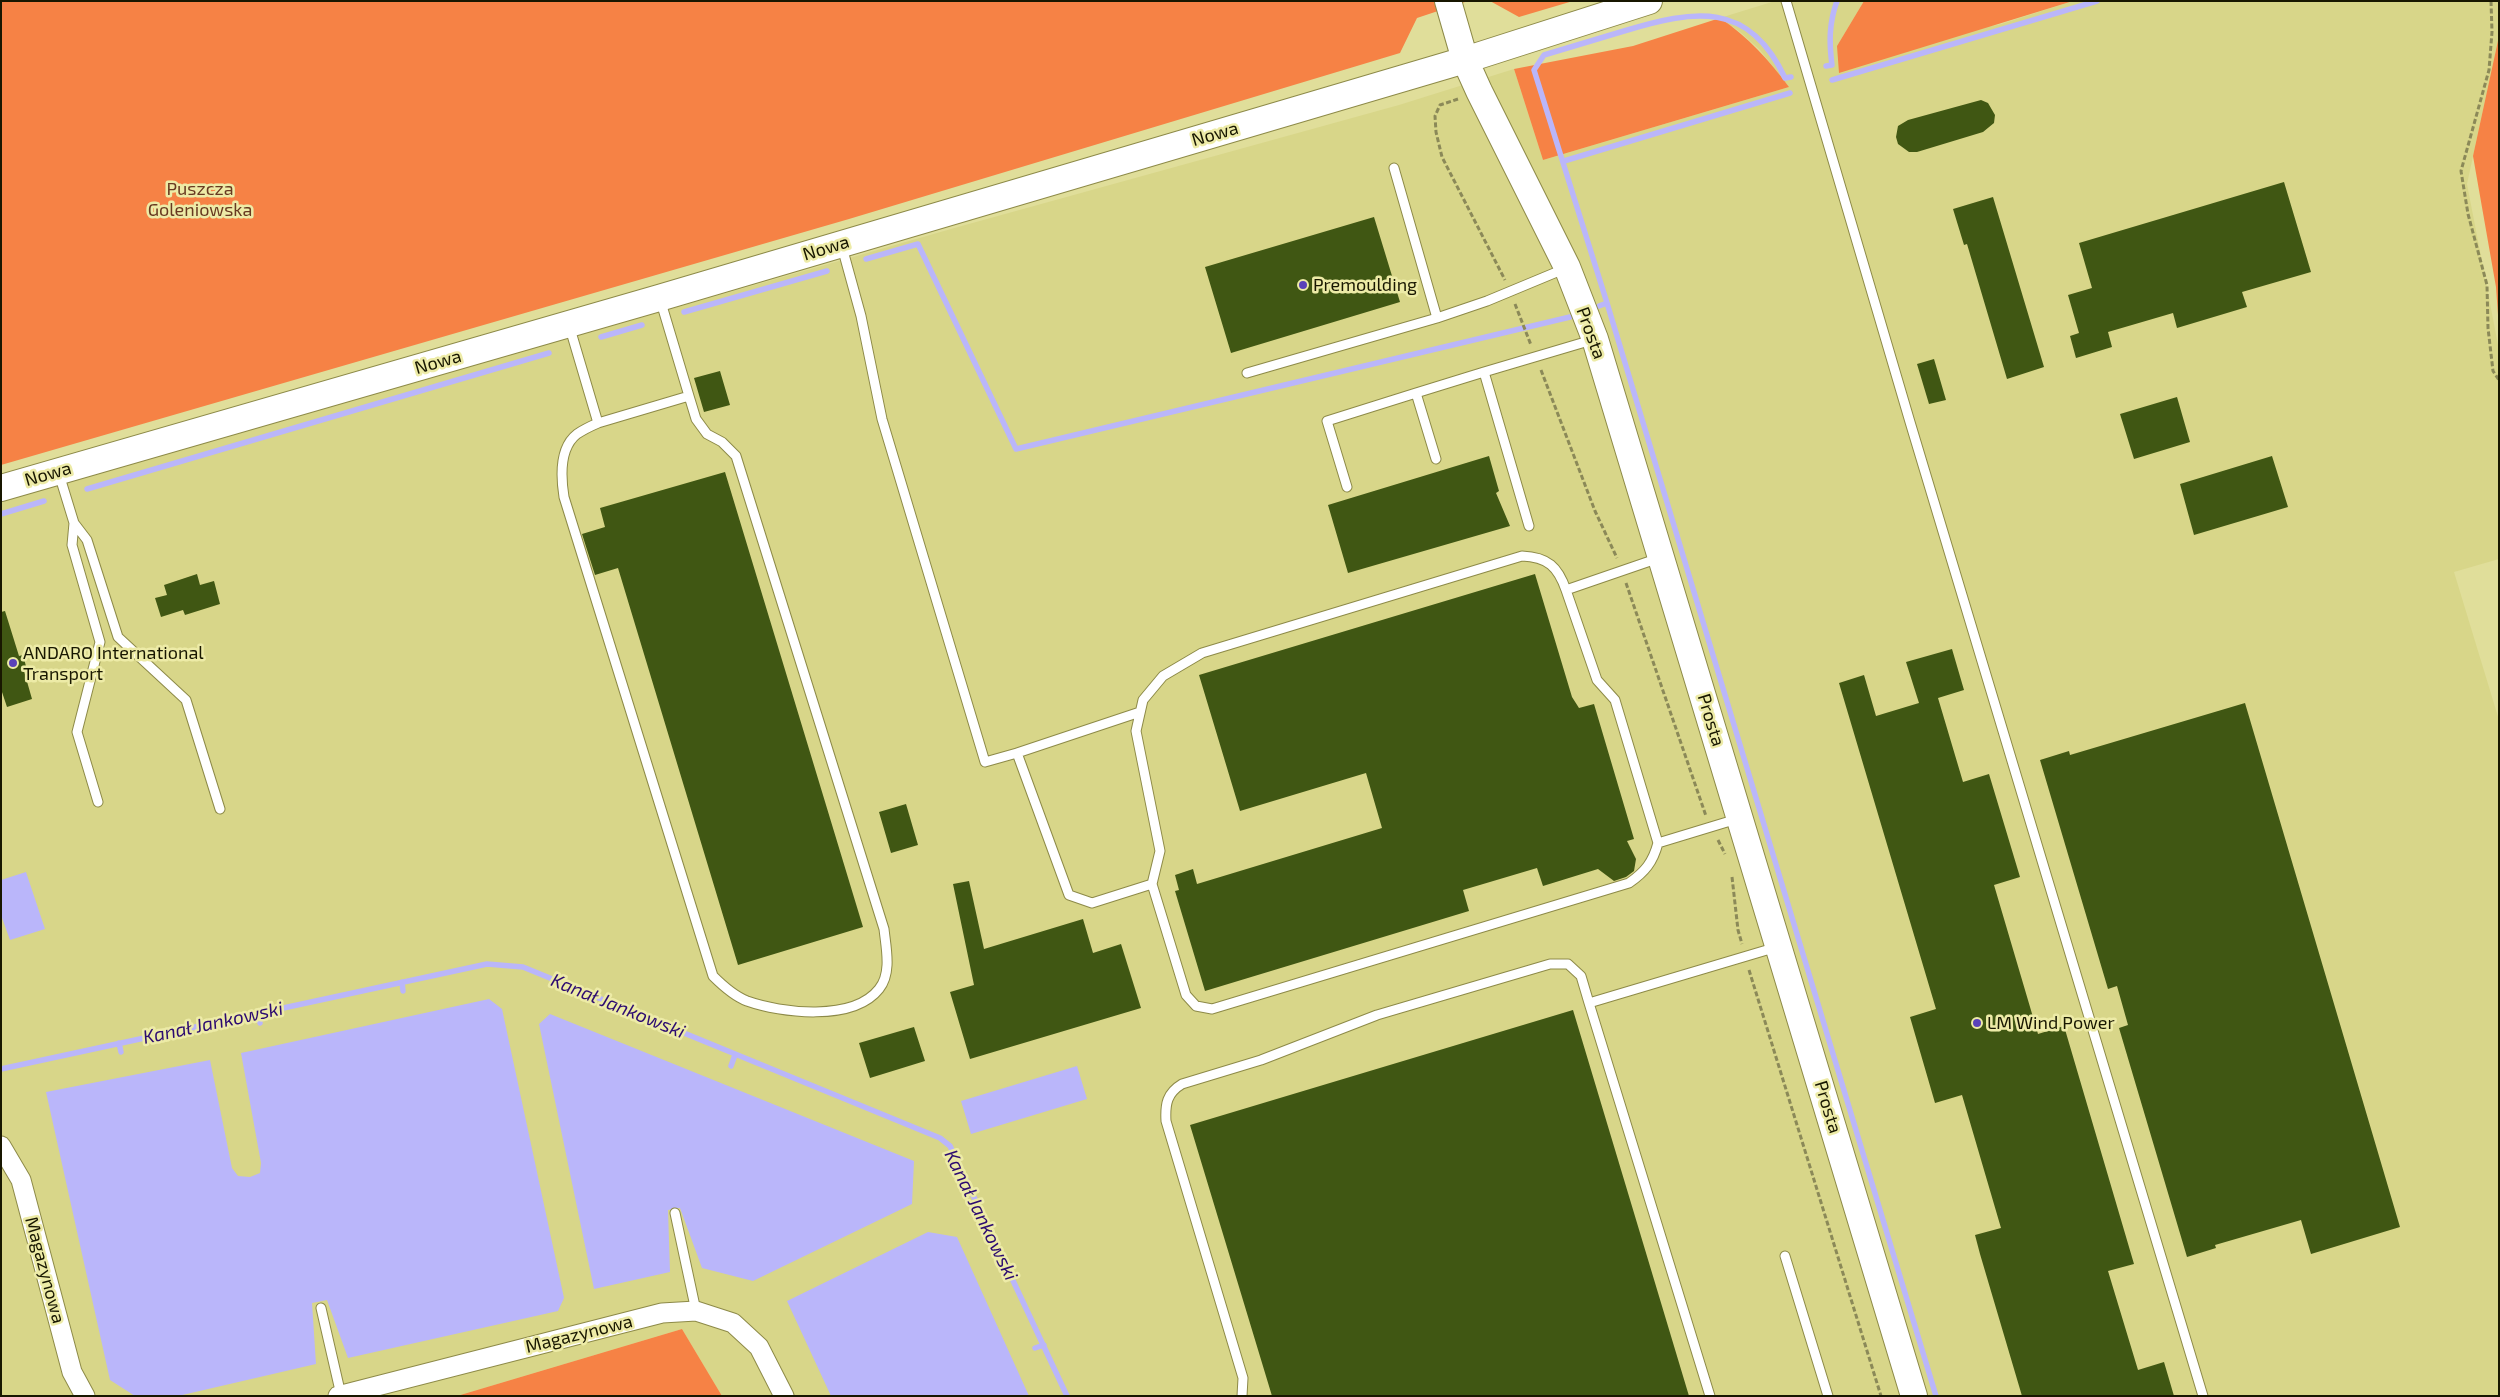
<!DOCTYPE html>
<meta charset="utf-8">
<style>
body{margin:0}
#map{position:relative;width:2500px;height:1397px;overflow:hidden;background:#e0de9a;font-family:"Exo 2",sans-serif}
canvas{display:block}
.frame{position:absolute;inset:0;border:2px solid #181700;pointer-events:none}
</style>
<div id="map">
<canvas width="2500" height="1397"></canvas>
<div class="frame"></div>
</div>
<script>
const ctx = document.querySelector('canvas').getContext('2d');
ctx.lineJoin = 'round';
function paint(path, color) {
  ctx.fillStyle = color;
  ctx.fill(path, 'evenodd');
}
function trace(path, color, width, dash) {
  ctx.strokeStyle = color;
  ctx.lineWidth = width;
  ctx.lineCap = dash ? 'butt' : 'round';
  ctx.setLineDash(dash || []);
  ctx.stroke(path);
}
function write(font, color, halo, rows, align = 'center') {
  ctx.font = font + ' "Exo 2",sans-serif';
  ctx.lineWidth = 5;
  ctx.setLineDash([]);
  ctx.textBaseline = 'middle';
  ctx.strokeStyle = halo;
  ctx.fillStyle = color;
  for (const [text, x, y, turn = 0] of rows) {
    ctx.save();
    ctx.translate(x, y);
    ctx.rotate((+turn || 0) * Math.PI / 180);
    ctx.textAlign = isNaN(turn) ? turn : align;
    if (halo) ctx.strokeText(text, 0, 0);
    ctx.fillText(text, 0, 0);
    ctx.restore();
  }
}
const built = new Path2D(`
 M1775,1H1864L1837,46L1998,25L2073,1H2499V36L2467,184L2499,350V559L2454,572L2499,720V1396H722L682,1329L457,1396H1V500L958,227L1399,105L1514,69L1543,160L1789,87L1760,50L1740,32L1720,18Z`);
const forest = new Path2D(`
 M1,1H1468L1417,18L1400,53L849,219L1,465Z
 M1490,1H1573L1519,17Z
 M1864,1H2073L1839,73L1837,46Z
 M1720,18C1748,37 1769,60 1789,87L1543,160L1514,69L1633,46Z
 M2499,36V329L2496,287L2473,156Z
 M682,1329L722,1396H457Z`);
const water = new Path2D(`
 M26,872L45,929L10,940L1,915V880Z
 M489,999L502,1009L564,1298L558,1311L348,1358L327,1300L312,1303L316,1364L178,1396H135L110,1380L46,1092L210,1060L232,1168L238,1176L250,1177L260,1173L261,1163L241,1053Z
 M550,1014L914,1161L912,1204L753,1281L702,1268L680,1208L668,1210L670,1272L594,1289L539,1024Z
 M1077,1066L1087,1099L971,1134L961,1101Z
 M928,1232L957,1237L1029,1396H831L787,1301Z`);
const stream = new Path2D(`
 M1826,66L1832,65C1829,42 1829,23 1837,1
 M1832,80L2097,1
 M1564,161L1790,93
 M866,259L918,244L1016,449L1570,317
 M1607,303L1936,1396
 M1599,306L1607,303L1534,70L1544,55C1571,47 1597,39 1624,31C1694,10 1749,0 1785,78L1791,77
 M684,312L827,271
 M601,337L642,325
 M87,489L549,353
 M1,514L44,501
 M402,982L403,991
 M258,1014L260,1023
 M119,1043L121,1052
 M731,1066L735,1055
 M1,1069L487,964L523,967L940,1138L950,1146L1067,1396
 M1035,1348L1044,1345`);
const building = new Path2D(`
 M1981,100L1988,103L1995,115L1994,123L1983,132L1917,152H1909L1898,144L1896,137L1898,126L1908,120Z
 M2284,182L2311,272L2242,292L2247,307L2177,328L2173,313L2108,332L2112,347L2076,358L2070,336L2079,333L2068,295L2092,288L2079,243Z
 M1993,197L2044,367L2007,379L1967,244L1964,245L1953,209Z
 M1374,217L1400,302L1231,353L1205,267Z
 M1934,359L1946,400L1929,404L1917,364Z
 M720,371L730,405L704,412L694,378Z
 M2177,397L2190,442L2134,459L2120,414Z
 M1489,456L1499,491L1496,493L1510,526L1348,573L1328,505Z
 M2272,456L2288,507L2194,535L2180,484Z
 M725,472L863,927L738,965L618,568L595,575L582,534L605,527L600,508Z
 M197,574L200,585L214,581L220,604L185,615L183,610L161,617L155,598L167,595L164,585Z
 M1535,574L1572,697L1579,708L1594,704L1634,839L1627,841L1636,859L1634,871L1626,877L1614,881L1598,869L1543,886L1537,868L1463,890L1469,911L1205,991L1175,891L1179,890L1175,875L1193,869L1197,884L1382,828L1366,773L1240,811L1199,675Z
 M5,611L19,656L23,655L27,670L24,671L32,699L7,707L1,689V612Z
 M1952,649L1964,690L1938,698L1963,782L1989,774L2020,877L1994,885L2038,1034L2064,1026L2134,1264L2108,1271L2138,1370L2164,1362L2174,1396H2022L1980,1254L1975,1235L2001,1228L1962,1095L1935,1103L1910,1017L1936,1009L1839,683L1864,675L1876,716L1919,703L1906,662Z
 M2245,703L2400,1227L2311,1254L2301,1220L2215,1245L2216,1248L2187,1257L2119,1028L2128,1025L2117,986L2108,989L2040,760L2069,751L2070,755Z
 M906,804L918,845L891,853L879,812Z
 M969,881L984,949L1083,919L1093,953L1121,944L1141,1008L970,1059L950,992L974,985L953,884Z
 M1573,1010L1689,1396H1272L1190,1125Z
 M914,1027L925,1061L870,1078L859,1043Z`);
const path = new Path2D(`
 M2491,1L2492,32L2489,70L2461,171L2468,214L2487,285L2488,328L2493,371L2499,380
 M1458,99L1440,105L1435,116L1436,132L1442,157L1505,280
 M1515,304L1531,345
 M1541,370L1595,511L1617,558
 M1626,583L1706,816
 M1718,840L1725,854
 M1732,877L1738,930L1742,944
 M1749,970L1881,1396`);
const lane = new Path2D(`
 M1786,1L1910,422L2203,1396
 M1394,168L1437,318
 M842,247L861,316L882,419L985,762L1017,753L1069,895L1092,903L1152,884
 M569,325L598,423L689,396L660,299
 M1247,373L1437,318L1487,301L1564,269
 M598,423C591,426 583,430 577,434C559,448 561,478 564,497L713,976C723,986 734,996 747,1001C781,1013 853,1022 879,989C892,973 886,948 884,929L736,456L722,442L707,434L696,419L689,396
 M1436,459L1416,393L1484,372
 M59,474L74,523
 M1347,487L1327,421L1416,393
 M1529,526L1484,372L1592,340
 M1659,558L1566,590L1597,680L1615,700L1658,843L1737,819
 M1566,590C1558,567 1548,557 1522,556L1202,653L1163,676L1143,700L1136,731L1160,851L1152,884L1186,995L1196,1006L1212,1009L1629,883C1645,872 1653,862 1658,843
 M1017,753L1140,712
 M98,802L77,732L100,642L72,545L74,523L87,540L118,637L186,700L220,809
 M675,1213L696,1311
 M1785,1256L1828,1396
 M321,1308L341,1395
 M1242,1396L1243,1378L1166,1121C1165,1104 1167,1093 1182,1084L1261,1060L1377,1015L1550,964H1568L1581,976L1589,1003
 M1710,1396L1589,1003L1777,947`);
const street = new Path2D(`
 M1,1146L21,1180L72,1372L85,1396
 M338,1396L662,1313L696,1311L733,1323L759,1347L784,1396`);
const secondary = new Path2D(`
 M1448,1L1465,60L1479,91L1567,267L1595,339L1914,1396
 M1,488L659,298L1465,60L1649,1`);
const markers = [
 [1303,285,5,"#5a42ba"],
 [13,663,5,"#5a42ba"],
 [1977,1023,5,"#5a42ba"]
];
const streetNames = [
 ["Nowa",1215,134,-16],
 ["Nowa",826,248,-17],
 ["Prosta",1591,333,70],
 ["Nowa",438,362,-16],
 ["Nowa",48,474,-16],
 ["Prosta",1711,720,73],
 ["Prosta",1828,1107,73],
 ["Magazynowa",45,1270,75],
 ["Magazynowa",579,1334,-14]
];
const parkNames = [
 ["Puszcza",200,189],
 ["Goleniowska",200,210]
];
const poiNames = [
 ["Premoulding",1313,285],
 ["ANDARO International",23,653],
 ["Transport",23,674],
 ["LM Wind Power",1987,1023]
];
const waterNames = [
 ["Kanał Jankowski",618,1006,22],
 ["Kanał Jankowski",213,1023,-12],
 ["Kanał Jankowski",981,1215,64]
];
paint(built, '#d8d689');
paint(forest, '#f68245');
paint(water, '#bab6fa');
trace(stream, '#bab6fa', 5.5);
paint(building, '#405713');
trace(lane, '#8d8a48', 11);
trace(street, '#8d8a48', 21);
trace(secondary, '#8d8a48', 28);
trace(path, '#8b8958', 3, [5, 2.5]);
trace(lane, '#fff', 9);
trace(street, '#fff', 19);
trace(secondary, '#fff', 26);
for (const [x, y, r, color] of markers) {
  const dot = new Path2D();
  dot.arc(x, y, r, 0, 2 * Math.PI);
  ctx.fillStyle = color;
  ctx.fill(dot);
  trace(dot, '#edeba7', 2);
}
write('18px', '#181700', '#edeba7', streetNames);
write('18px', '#683921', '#edeba7', parkNames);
write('18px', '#181700', '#edeba7', poiNames, 'left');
write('italic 19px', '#2c0b70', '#edeba7', waterNames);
</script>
